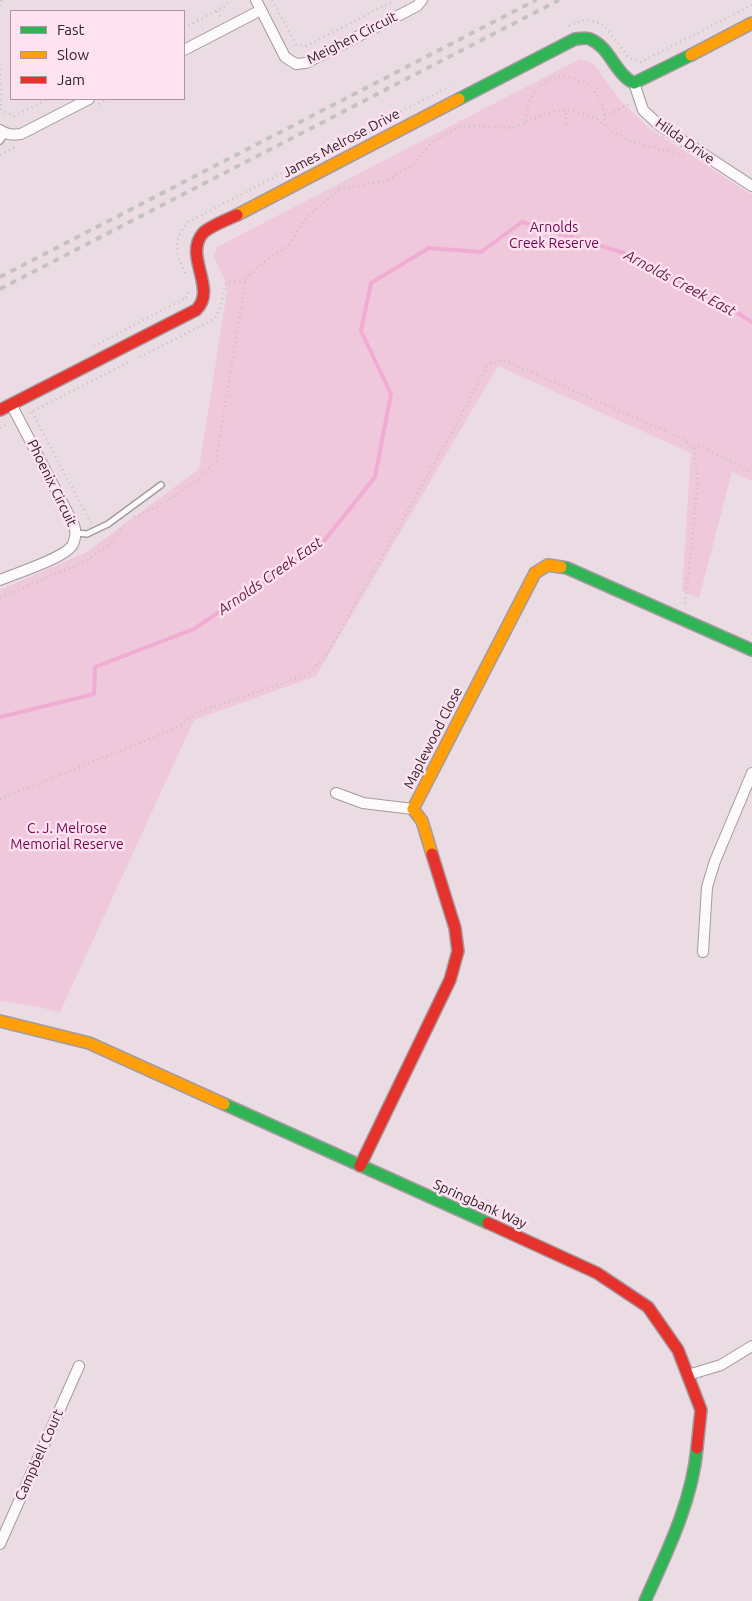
<!DOCTYPE html>
<style>
body{margin:0}
#map{position:relative;width:752px;height:1601px;overflow:hidden;background:#ebdbe3;font-family:Ubuntu,sans-serif}
canvas{display:block}
.legend{position:absolute;left:10px;top:10px;width:175px;height:90px;box-sizing:border-box;background:#fee2f0;border:1px solid #ab96a1;margin:0;padding:6px 9px;list-style:none;font-size:15px;color:#2f242a}
.legend li{display:flex;align-items:center;gap:10px;height:25px}
.legend b{width:25px;border:1px solid #ab96a1}
</style>
<div id="map">
<canvas width="752" height="1601"></canvas>
<ul class="legend">
<li><b style="height:6px;background:#30b455"></b>Fast</li>
<li><b style="height:6px;background:#ff9f0a"></b>Slow</li>
<li><b style="height:6px;background:#e5322d"></b>Jam</li>
</ul>
</div>
<script>
const ctx = document.querySelector('canvas').getContext('2d');
ctx.lineJoin = 'round';
function paint(path, color) {
  ctx.fillStyle = color;
  ctx.fill(path, 'evenodd');
}
function trace(path, color, width, dash) {
  ctx.strokeStyle = color;
  ctx.lineWidth = width;
  ctx.lineCap = dash ? 'butt' : 'round';
  ctx.setLineDash(dash || []);
  ctx.stroke(path);
}
function write(font, color, halo, rows, align = 'center') {
  ctx.font = font + ' Ubuntu,sans-serif';
  ctx.lineWidth = 5;
  ctx.setLineDash([]);
  ctx.textBaseline = 'middle';
  ctx.strokeStyle = halo;
  ctx.fillStyle = color;
  for (const [text, x, y, turn = 0] of rows) {
    ctx.save();
    ctx.translate(x, y);
    ctx.rotate((+turn || 0) * Math.PI / 180);
    ctx.textAlign = isNaN(turn) ? turn : align;
    if (halo) ctx.strokeText(text, 0, 0);
    ctx.fillText(text, 0, 0);
    ctx.restore();
  }
}
const green = new Path2D(`
 M580,59L593,63L619,99L649,128L752,195V481L732,472L699,598L682,591L691,453L498,366L316,676L194,720L60,1012L38,1007L0,1001V590L87,552L199,469L227,291L224,278L214,257L217,247Z`);
const stream = new Path2D(`
 M0,717L94,694L95,667L194,629L324,541L375,477L391,394L361,331L371,283L429,248L481,252L522,222L631,255L730,308L752,322`);
const path = new Path2D(`
 M272,0L296,44L306,46L395,0
 M0,6L1,0
 M217,11L221,18
 M569,26L584,20L593,21L604,25L629,58L641,62L752,5
 M184,28L227,5L229,0
 M0,69L1,110L14,116L48,99
 M99,104L109,99
 M605,116L631,103
 M526,123C556,106 576,105 605,125
 M566,124V110
 M0,155L17,146
 M185,273C175,254 173,239 188,222L450,86
 M186,298L189,290
 M94,346L187,297
 M140,357L214,319L220,310L226,283L246,281
 M32,412L91,523
 M29,413L131,361
 M0,428L8,424
 M694,448L700,446L752,472
 M134,517C165,505 193,486 216,461L246,278L268,259L288,246L306,218L340,189L389,180L412,165L430,144L458,127L474,126L511,128L526,123C527,56 607,66 605,125C626,145 658,147 684,156
 M0,598L86,561L113,541L126,523
 M0,799L179,727L195,713L307,675L327,654L466,407L488,364L504,360L680,437L694,448L698,481L685,605`);
const lane = new Path2D(`
 M0,141L5,134
 M76,533L87,534L108,524L161,485`);
const street = new Path2D(`
 M256,0L285,57L296,64L306,63L417,6L422,0
 M184,50L261,10
 M634,83L643,110L659,125L752,186
 M0,130C7,135 12,135 21,134L89,99
 M0,580C16,573 66,558 73,544C76,537 76,531 74,525L11,404
 M336,793L363,803L413,809
 M703,952L707,887L715,861L752,773
 M688,1375L721,1365L752,1346
 M0,1544L79,1366`);
const fast = new Path2D(`
 M459,99L575,39C580,39 586,37 590,39C610,47 615,74 634,83L691,55
 M561,567L567,568L752,650
 M224,1104L488,1223
 M645,1601C667,1552 692,1502 697,1448`);
const slow = new Path2D(`
 M691,55L752,23
 M237,215L459,99
 M432,854L422,821L413,809L535,573L548,565L561,567
 M0,1021L89,1043L224,1104`);
const jam = new Path2D(`
 M0,410L196,310C218,289 183,256 203,233C210,226 229,219 237,215
 M360,1166L450,980L458,951L455,928L432,854
 M488,1223L597,1273L648,1307L678,1350L701,1410L697,1448`);
const rail = new Path2D(`
 M0,277L536,0
 M0,289L559,0`);
const streetNames = [
 ["Meighen Circuit",352,38,-27],
 ["Hilda Drive",685,141,35],
 ["James Melrose Drive",341,143,-28],
 ["Phoenix Circuit",52,483,64],
 ["Maplewood Close",433,738,-63],
 ["Springbank Way",480,1204,24],
 ["Campbell Court",39,1455,-66]
];
const parkNames = [
 ["Arnolds",554,227],
 ["Creek Reserve",554,243],
 ["C. J. Melrose",67,828],
 ["Memorial Reserve",67,844]
];
const waterNames = [
 ["Arnolds Creek East",680,283,28],
 ["Arnolds Creek East",270,576,-35]
];
paint(green, '#efc8dc');
trace(stream, '#f0acd2', 4);
trace(lane, '#a59a9f', 8);
trace(street, '#a59a9f', 12);
trace(fast, '#a59a9f', 14);
trace(slow, '#a59a9f', 14);
trace(jam, '#a59a9f', 14);
trace(path, '#c6c1c4', 2.5, [1, 4]);
trace(lane, '#fcfafb', 5);
trace(street, '#fcfafb', 10);
trace(fast, '#30b455', 11);
trace(slow, '#ff9f0a', 11);
trace(jam, '#e5322d', 11);
trace(rail, '#c6c1c3', 4, [6, 6]);
write('14px', '#2f242a', '#fee2f0', streetNames);
write('14px', '#710350', '#fee2f0', parkNames);
write('italic 15px', '#641749', '#fee2f0', waterNames);
</script>
